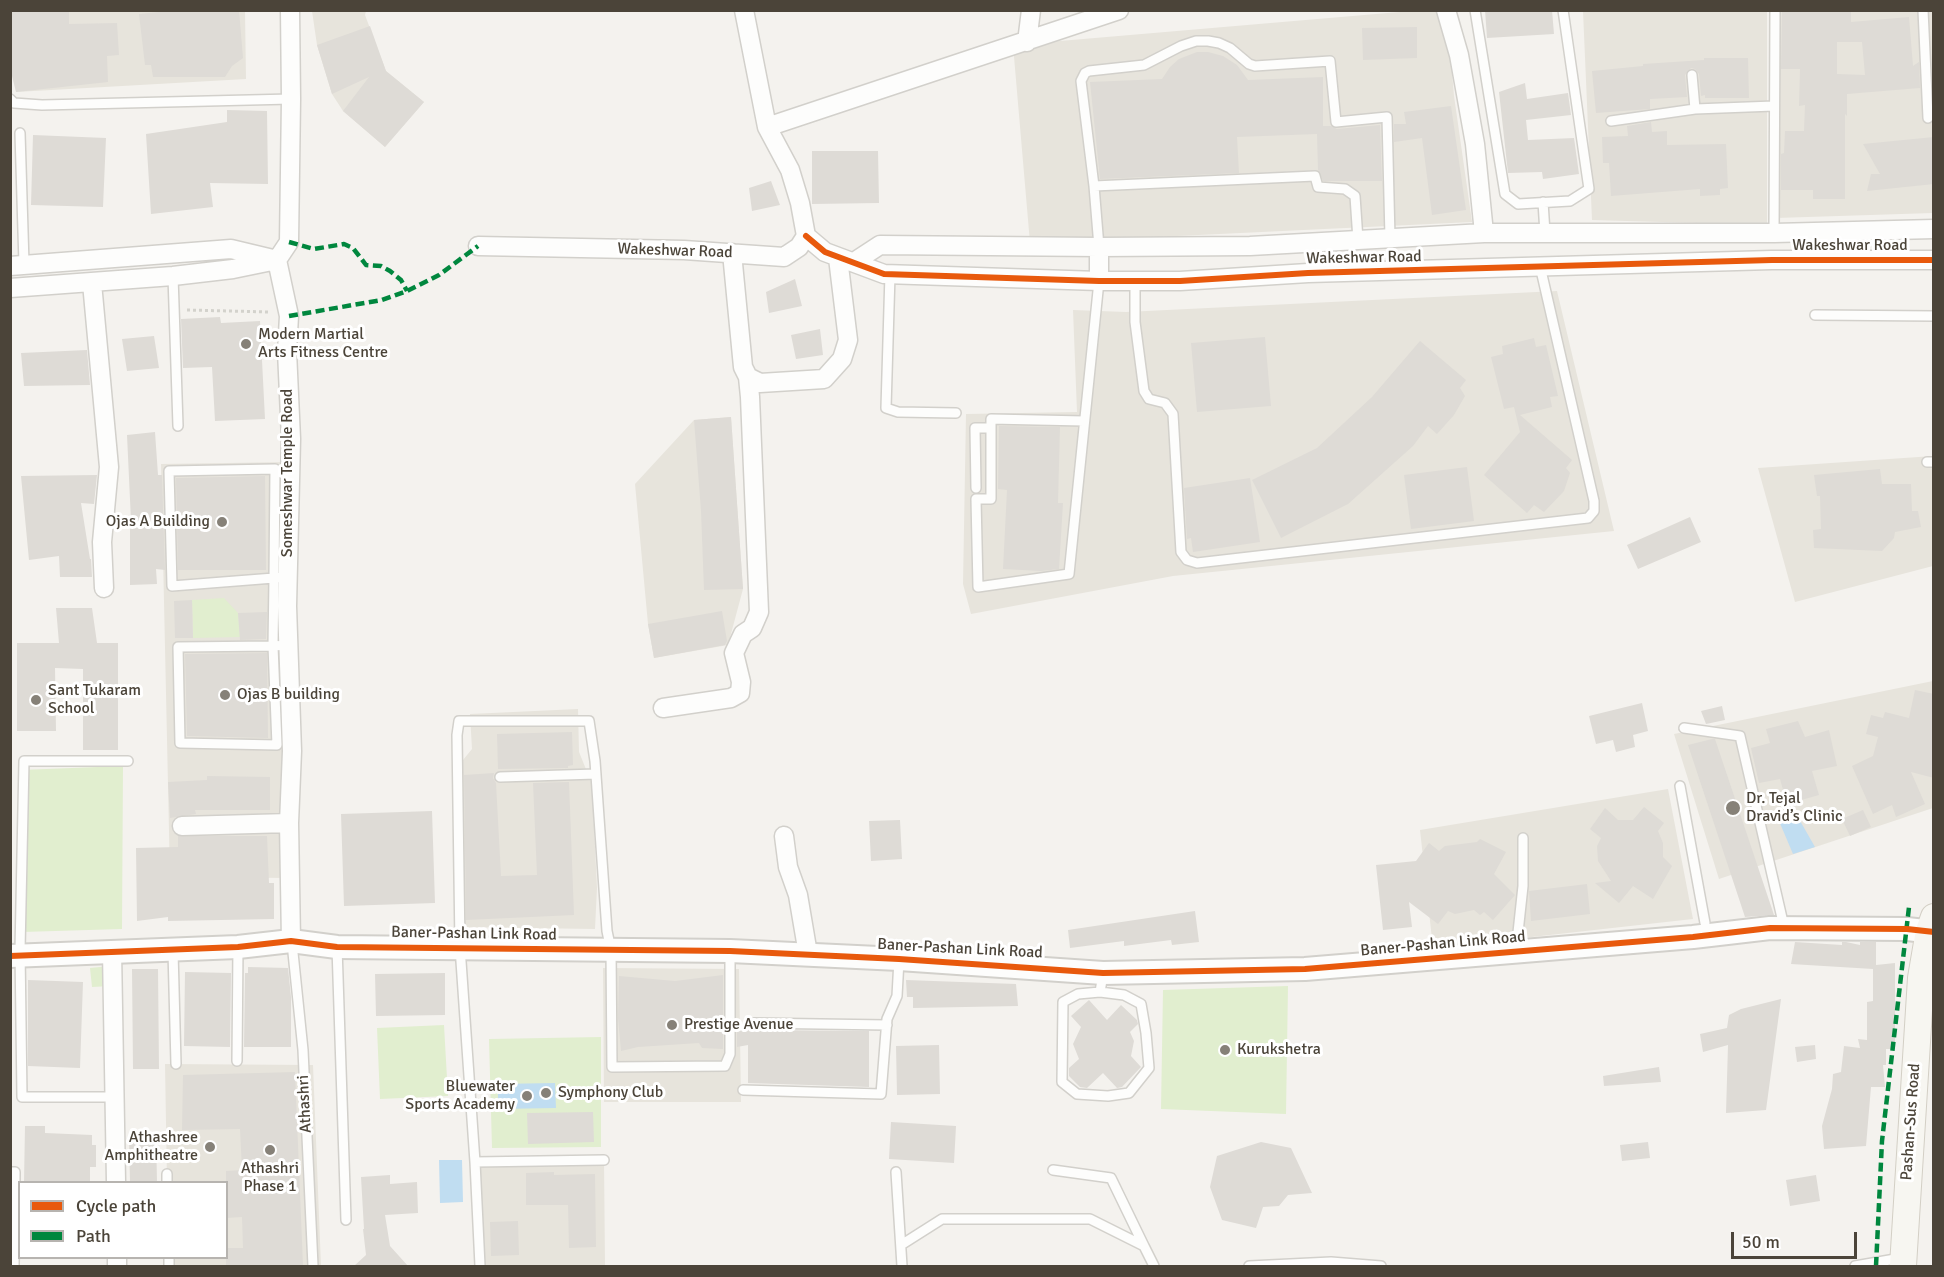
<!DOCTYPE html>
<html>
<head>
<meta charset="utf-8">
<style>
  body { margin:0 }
  #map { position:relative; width:1944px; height:1277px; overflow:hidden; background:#f4f2ee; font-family:Signika,sans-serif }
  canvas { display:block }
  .frame { position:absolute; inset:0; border:12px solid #4b4439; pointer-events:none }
  .legend { position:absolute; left:18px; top:1181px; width:210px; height:78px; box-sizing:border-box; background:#fff; border:2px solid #b7b4b0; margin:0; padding:8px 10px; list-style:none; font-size:18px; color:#4b4439 }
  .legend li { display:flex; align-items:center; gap:12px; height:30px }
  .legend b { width:30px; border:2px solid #b7b4b0 }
  .scale { position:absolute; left:1731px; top:1232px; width:126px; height:27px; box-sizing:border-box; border:3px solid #4b4439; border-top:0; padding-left:8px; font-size:18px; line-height:21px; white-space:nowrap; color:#4b4439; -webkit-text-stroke:4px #fff; paint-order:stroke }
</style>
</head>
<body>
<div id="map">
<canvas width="1944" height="1277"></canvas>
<div class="frame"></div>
<ul class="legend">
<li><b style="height:8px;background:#e8590c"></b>Cycle path</li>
<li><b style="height:8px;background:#00873e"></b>Path</li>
</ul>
<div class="scale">50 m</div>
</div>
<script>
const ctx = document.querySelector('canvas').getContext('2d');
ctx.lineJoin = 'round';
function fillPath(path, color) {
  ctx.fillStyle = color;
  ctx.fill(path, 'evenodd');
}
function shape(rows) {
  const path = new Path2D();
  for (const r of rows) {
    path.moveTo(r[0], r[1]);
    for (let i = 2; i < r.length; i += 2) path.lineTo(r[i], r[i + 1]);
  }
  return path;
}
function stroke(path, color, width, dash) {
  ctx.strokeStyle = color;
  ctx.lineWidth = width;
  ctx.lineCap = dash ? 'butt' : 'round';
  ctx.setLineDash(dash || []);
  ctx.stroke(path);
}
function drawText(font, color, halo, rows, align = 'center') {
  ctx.font = font + ' Signika,sans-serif';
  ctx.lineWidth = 6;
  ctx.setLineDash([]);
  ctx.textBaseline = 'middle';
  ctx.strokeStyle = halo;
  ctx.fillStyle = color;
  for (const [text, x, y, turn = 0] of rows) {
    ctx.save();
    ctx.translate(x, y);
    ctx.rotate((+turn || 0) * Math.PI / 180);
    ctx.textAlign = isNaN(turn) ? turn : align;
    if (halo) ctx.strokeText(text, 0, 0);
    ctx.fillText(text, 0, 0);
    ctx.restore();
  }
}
fillPath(shape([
  [11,11,245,11,246,79,16,92],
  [312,11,366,11,365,15,386,71,424,102,385,147,343,111,332,94,317,45],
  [1411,11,1447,11,1454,96,1472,222,1030,243,1013,45],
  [1583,11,1767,11,1767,225,1592,220],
  [1776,11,1933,11,1933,213,1776,218],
  [1557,291,1614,531,1173,576,971,614,963,584,966,414,1077,412,1073,310,1126,312],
  [731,417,743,589,728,645,654,658,648,624,635,484,694,420],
  [1933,456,1933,566,1795,602,1758,468],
  [291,462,290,878,170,877,161,464],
  [1933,681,1933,808,1719,879,1674,734],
  [578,709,579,752,592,784,597,888,595,929,460,927,454,771,472,749,470,714],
  [1668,789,1693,919,1433,948,1420,830],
  [603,968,739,969,741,1102,604,1102],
  [165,1064,313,1065,321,1266,169,1266,169,1258,226,1258,226,1182,167,1182],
  [604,1160,605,1266,480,1266,475,1162]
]), '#e7e4dc');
fillPath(shape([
  [224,598,238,613,240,637,193,638,192,600],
  [123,766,122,929,22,932,21,770],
  [110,966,111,986,92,987,90,968],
  [1288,986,1286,1114,1161,1109,1163,990],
  [444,1025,448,1096,380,1099,377,1028],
  [601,1037,601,1147,492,1148,489,1039]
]), '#e1eecf');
fillPath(shape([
  [1799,819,1815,847,1793,854,1779,821],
  [555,1083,556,1108,498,1109,498,1084],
  [439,1160,462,1160,463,1202,440,1203]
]), '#c0ddf1');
fillPath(shape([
  [10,10,69,10,69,24,117,23,119,55,107,56,108,82,16,92,10,68],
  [178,10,239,10,243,58,232,66,225,77,153,77,151,65,145,65,139,14],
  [1485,10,1552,10,1554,34,1487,38],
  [1782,10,1851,10,1851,22,1909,17,1913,66,1919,62,1920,88,1847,94,1847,116,1845,114,1845,199,1813,199,1813,190,1781,190,1781,154,1784,153,1785,131,1804,131,1805,105,1799,106,1800,69,1781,69],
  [1837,42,1862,42,1865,75,1837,74],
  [370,26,386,71,424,102,385,147,343,111,369,77,332,94,317,45],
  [1417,27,1417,58,1363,60,1362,28],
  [1197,52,1208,52,1223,56,1237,65,1248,80,1323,77,1323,126,1331,126,1337,129,1380,125,1382,181,1323,181,1318,170,1317,134,1237,137,1239,173,1100,179,1090,82,1162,79,1170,67,1179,59],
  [1704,58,1748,58,1749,98,1705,98,1705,95,1701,96,1699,74,1695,69,1691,68,1685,75,1687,97,1650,99,1650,109,1596,113,1592,71,1643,66,1643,64,1704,60],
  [1525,83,1527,99,1568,93,1571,115,1526,120,1528,140,1574,138,1579,174,1543,179,1542,172,1508,173,1499,92],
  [1451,106,1466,210,1432,215,1422,138,1394,142,1394,124,1406,124,1404,112],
  [227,110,267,111,268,184,210,183,213,207,151,214,146,134,227,122],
  [1651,122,1652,132,1667,131,1667,145,1726,144,1728,188,1720,189,1720,195,1700,196,1700,189,1611,196,1609,163,1603,163,1602,137,1628,136,1627,126],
  [33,135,106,138,103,207,31,205],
  [1934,137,1934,184,1867,191,1871,174,1880,174,1863,144],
  [812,151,878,151,879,203,812,204],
  [771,181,780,205,752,211,749,188],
  [795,279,802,306,769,313,766,292],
  [220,317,221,323,260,321,265,419,215,421,212,367,183,368,181,319],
  [820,329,823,355,796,359,791,335],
  [154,336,159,368,127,371,122,339],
  [1265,337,1271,406,1197,412,1191,343],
  [1534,338,1536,347,1546,345,1558,396,1550,397,1552,407,1520,415,1572,460,1566,468,1570,473,1564,491,1544,512,1534,505,1527,513,1484,475,1520,432,1514,407,1504,409,1491,357,1503,354,1502,346],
  [1420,341,1466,380,1460,388,1465,396,1454,415,1437,434,1428,426,1413,446,1348,504,1281,538,1252,480,1317,448,1372,397],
  [87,350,90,385,24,386,21,353],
  [731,417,743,589,704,590,701,511,694,420],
  [999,426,1060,427,1058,503,1063,503,1059,569,1041,571,1003,569,1007,490,998,489],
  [155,432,158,475,162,475,165,570,156,569,157,584,130,585,130,521,131,521,127,435],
  [1467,467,1474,521,1411,529,1404,475],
  [1880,469,1882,484,1911,484,1912,511,1918,511,1921,527,1895,532,1894,538,1882,551,1814,548,1813,530,1821,529,1820,496,1817,496,1814,475],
  [97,475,94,504,81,503,90,559,91,559,92,577,60,577,59,556,29,560,21,476],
  [265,476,266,570,178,570,176,478],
  [1250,478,1260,542,1193,552,1191,538,1187,539,1184,488],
  [1690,517,1701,542,1638,569,1627,545],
  [192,600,193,638,175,638,174,601],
  [56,608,92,608,97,643,118,643,118,750,83,750,83,669,55,668,56,731,17,731,17,643,59,643],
  [722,611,727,641,725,645,654,658,648,624],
  [267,612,266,639,240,640,238,613],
  [267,653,268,738,187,736,185,654],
  [1915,690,1934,694,1934,778,1911,772,1925,804,1896,817,1892,805,1873,814,1852,766,1873,756,1878,737,1866,734,1871,715,1883,718,1885,712,1909,718],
  [1642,703,1648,731,1633,735,1635,747,1616,752,1613,740,1596,744,1589,716],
  [1722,706,1725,720,1706,724,1701,711],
  [1798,721,1805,737,1829,730,1837,766,1812,771,1819,795,1787,804,1780,779,1759,783,1751,748,1770,743,1766,729],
  [572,732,573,765,568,766,568,768,498,769,497,734],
  [1712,739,1715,739,1774,915,1745,917,1688,745],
  [494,773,493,778,496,783,501,876,537,875,533,783,569,782,574,915,466,920,464,775],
  [207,776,270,777,270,810,195,810,196,814,170,818,168,782,207,780],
  [1644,807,1664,823,1658,831,1663,843,1663,857,1672,866,1653,899,1633,886,1619,903,1595,883,1611,881,1598,861,1597,846,1601,838,1590,829,1605,808,1618,820,1633,820],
  [1863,810,1871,827,1850,836,1842,819],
  [432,811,435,903,344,906,341,814],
  [900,820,902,859,871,861,869,821],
  [178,836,267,836,269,883,274,883,274,919,168,921,168,917,137,921,136,848,178,847],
  [1480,839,1506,852,1494,874,1515,895,1493,920,1484,912,1480,915,1474,910,1455,914,1448,911,1438,924,1409,902,1412,927,1383,930,1376,865,1416,861,1429,843,1439,851,1445,846,1477,842],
  [1587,884,1590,914,1531,921,1529,891],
  [1195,911,1199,942,1172,945,1171,940,1124,946,1124,941,1070,948,1068,930],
  [1795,942,1842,945,1842,942,1846,942,1860,945,1860,942,1876,942,1876,965,1895,963,1895,1049,1886,1049,1886,1065,1883,1065,1885,1087,1871,1087,1866,1146,1824,1149,1822,1126,1832,1089,1833,1074,1841,1072,1844,1046,1860,1048,1858,1039,1867,1040,1867,1002,1873,1001,1873,969,1791,964],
  [248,967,288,968,291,997,291,1047,244,1047,245,973,248,973],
  [132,969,158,969,159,1069,133,1069],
  [185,972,231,973,230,1047,184,1046],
  [445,973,445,1015,376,1016,375,974],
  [723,975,723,1049,702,1048,699,1043,638,1047,621,1051,618,1018,619,976,675,981],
  [28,980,83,982,80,1068,28,1066],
  [906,980,1016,984,1018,1006,913,1008,913,997,907,997],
  [1781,999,1766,1110,1726,1113,1728,1045,1703,1052,1700,1034,1727,1028,1729,1015,1741,1009],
  [1089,1000,1107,1020,1121,1005,1137,1020,1138,1024,1130,1032,1134,1041,1131,1056,1141,1067,1122,1087,1117,1088,1103,1073,1087,1088,1080,1087,1069,1076,1069,1068,1079,1059,1073,1044,1081,1027,1071,1016],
  [737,1028,754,1030,869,1031,869,1087,748,1083,748,1045,737,1047],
  [939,1045,940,1094,897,1095,896,1046],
  [1815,1045,1816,1059,1797,1062,1795,1047],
  [1659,1067,1661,1082,1604,1086,1603,1076],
  [295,1072,303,1266,226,1266,226,1248,243,1248,242,1217,226,1218,226,1171,242,1170,240,1129,182,1130,183,1075],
  [593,1112,594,1142,528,1144,527,1113],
  [891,1122,956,1126,954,1163,889,1159],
  [25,1126,45,1126,45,1133,92,1135,92,1145,96,1145,96,1167,90,1167,90,1182,24,1182],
  [156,1134,157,1182,130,1182,129,1135],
  [1261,1142,1291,1148,1312,1193,1288,1195,1279,1206,1263,1207,1256,1228,1222,1220,1210,1187,1217,1156],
  [1648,1142,1650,1158,1622,1161,1620,1145],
  [554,1172,554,1175,595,1174,596,1247,569,1248,568,1205,526,1205,526,1173],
  [390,1175,390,1184,417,1182,418,1213,385,1215,390,1246,408,1266,354,1266,366,1255,363,1229,364,1229,361,1177],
  [1816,1175,1820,1201,1790,1206,1786,1180],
  [518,1221,519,1255,491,1256,490,1222]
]), '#dedbd6');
const service = shape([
  [1475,10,1505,194,1518,204,1570,201,1589,189,1563,10],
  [1923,10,1928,118],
  [1692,75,1695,109],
  [10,99,14,103,42,105,291,99],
  [1611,121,1695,109,1774,106],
  [20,133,24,264],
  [1094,186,1315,176,1318,187,1345,189,1355,196,1358,240],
  [1543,202,1545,233],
  [1774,233,1775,10],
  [1099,247,1094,186,1081,81,1085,73,1089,71,1144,65,1181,46,1196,41,1208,41,1219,43,1230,48,1249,64,1255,66,1330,61,1336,122,1387,117,1390,238],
  [890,274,886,408,898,412,956,413],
  [173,276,178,426],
  [1135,282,1135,322,1144,391,1149,399,1165,403,1173,414,1181,552,1187,560,1197,563,1588,518,1594,511,1594,501,1540,266],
  [1815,315,1934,316],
  [1084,421,991,419,991,499,976,499,978,587,1069,574,1099,281],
  [1927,462,1934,462],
  [275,469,274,578,172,586,169,471,275,469],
  [976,488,975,428,991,428],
  [288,577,274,578,273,646,277,745,180,743,178,647,273,646,288,645],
  [1684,728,1740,736,1782,918],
  [500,777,596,774],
  [1680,786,1705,923],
  [292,943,303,1050,313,1266],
  [337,947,346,1220],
  [173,951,176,1064],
  [1516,951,1523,886,1523,838],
  [1100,992,1078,994,1063,1002,1062,1082,1077,1094,1108,1096,1129,1093,1149,1068,1146,1033,1141,1004,1124,995,1100,992,1103,974],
  [754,1023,887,1025],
  [237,1061,238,947],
  [743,1090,881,1094,887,1019,897,996,899,960],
  [114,1097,22,1097,20,950,24,761,128,761],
  [475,1162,604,1160],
  [1053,1170,1111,1178,1144,1246],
  [10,1172,15,1172,14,1266],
  [896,1172,902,1266],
  [167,1174,167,1182],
  [901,1245,942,1219,1090,1219,1144,1246,1154,1266],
  [169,1258,169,1266],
  [480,1266,475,1162,460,947,457,735,459,721,589,721,595,761,607,931,611,950,612,1067,725,1066,730,1054,730,952],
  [1249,1266,1331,1262,1381,1266],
  [1855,1266,1901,1258]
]);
const minor = shape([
  [290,10,291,99,289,242,277,260,289,316,287,351,291,439,287,606,292,751,289,823,291,941],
  [744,10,767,127,790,170,800,203,806,236],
  [1446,10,1459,55,1475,144,1484,233],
  [1027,42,1031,10],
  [767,127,1119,10],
  [806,236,825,252,884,274,1099,281,1180,281,1308,273,1772,260,1934,260],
  [478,246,684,250,784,257,799,247,806,236],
  [854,262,880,245,1099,247,1250,246,1484,233,1774,233,1934,229],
  [10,266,231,249,277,260],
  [1099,281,1099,247],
  [92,283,109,467,102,542,104,588],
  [10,288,173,276,233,269,272,261],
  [748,377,760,383,824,379,842,359,848,340,838,258],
  [663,708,731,698,740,693,741,682,734,653,743,634,752,628,759,612,750,397,748,377,743,367,732,253],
  [182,826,289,823],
  [784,836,788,867,798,895,808,954],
  [112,951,116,1182],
  [117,1258,117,1266]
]);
const tertiary = shape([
  [10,956,238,947,291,941,337,947,730,951,899,959,1103,973,1305,969,1693,937,1770,928,1907,929,1934,932]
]);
const secondary = shape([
  [1903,1266,1921,978,1929,931,1934,917]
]);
stroke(service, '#d2d0cb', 12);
stroke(minor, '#d2d0cb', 21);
stroke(tertiary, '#d2d0cb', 26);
stroke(secondary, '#d3cfc5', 28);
stroke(shape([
  [187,310,270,312]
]), '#d3d2cc', 3, [3, 3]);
stroke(service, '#fdfdfc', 9);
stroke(minor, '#fdfdfc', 18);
stroke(tertiary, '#fdfdfc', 22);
stroke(secondary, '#f7f6f1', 26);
stroke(shape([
  [289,242,314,249,344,244,353,248,366,265,381,266,390,271,401,280,407,291],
  [289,316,382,300,407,291,439,275,478,246],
  [1876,1266,1882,1141,1909,907]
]), '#00873e', 4.5, [9, 4.5]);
stroke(shape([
  [806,236,825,252,884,274,1099,281,1180,281,1308,273,1772,260,1934,260],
  [10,956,238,947,291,941,337,947,730,951,899,959,1103,973,1305,969,1693,937,1770,928,1907,929,1934,932]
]), '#e8590c', 6);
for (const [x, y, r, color] of [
  [246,344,6,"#868178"],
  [222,522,6,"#868178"],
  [225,695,6,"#868178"],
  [36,700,6,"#868178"],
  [1733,808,8,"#868178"],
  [672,1025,6,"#868178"],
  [1225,1050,6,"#868178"],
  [546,1093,6,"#868178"],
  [527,1096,6,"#868178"],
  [210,1147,6,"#868178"],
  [270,1150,6,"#868178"]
]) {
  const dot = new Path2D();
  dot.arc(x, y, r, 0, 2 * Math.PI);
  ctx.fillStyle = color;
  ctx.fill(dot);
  stroke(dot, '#fff', 2);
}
drawText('16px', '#4b4439', '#fff', [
  ["Wakeshwar Road",1850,246],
  ["Wakeshwar Road",675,251,2],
  ["Wakeshwar Road",1364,258,-1],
  ["Someshwar Temple Road",288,473,-90],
  ["Baner-Pashan Link Road",474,934,1],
  ["Baner-Pashan Link Road",1443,944,-5],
  ["Baner-Pashan Link Road",960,949,3],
  ["Athashri",305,1104,-93],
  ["Pashan-Sus Road",1911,1122,-86]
]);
drawText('16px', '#4b4439', '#fff', [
  ["Modern Martial",258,335],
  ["Arts Fitness Centre",258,353],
  ["Ojas A Building",210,522,"right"],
  ["Sant Tukaram",48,691],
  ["School",48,709],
  ["Ojas B building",237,695],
  ["Dr. Tejal",1746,799],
  ["Dravid’s Clinic",1746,817],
  ["Prestige Avenue",684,1025],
  ["Kurukshetra",1237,1050],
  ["Bluewater",515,1087,"right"],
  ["Sports Academy",515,1105,"right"],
  ["Symphony Club",558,1093],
  ["Athashree",198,1138,"right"],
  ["Amphitheatre",198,1156,"right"],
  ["Athashri",270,1169,"center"],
  ["Phase 1",270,1187,"center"]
], 'left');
</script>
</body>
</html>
